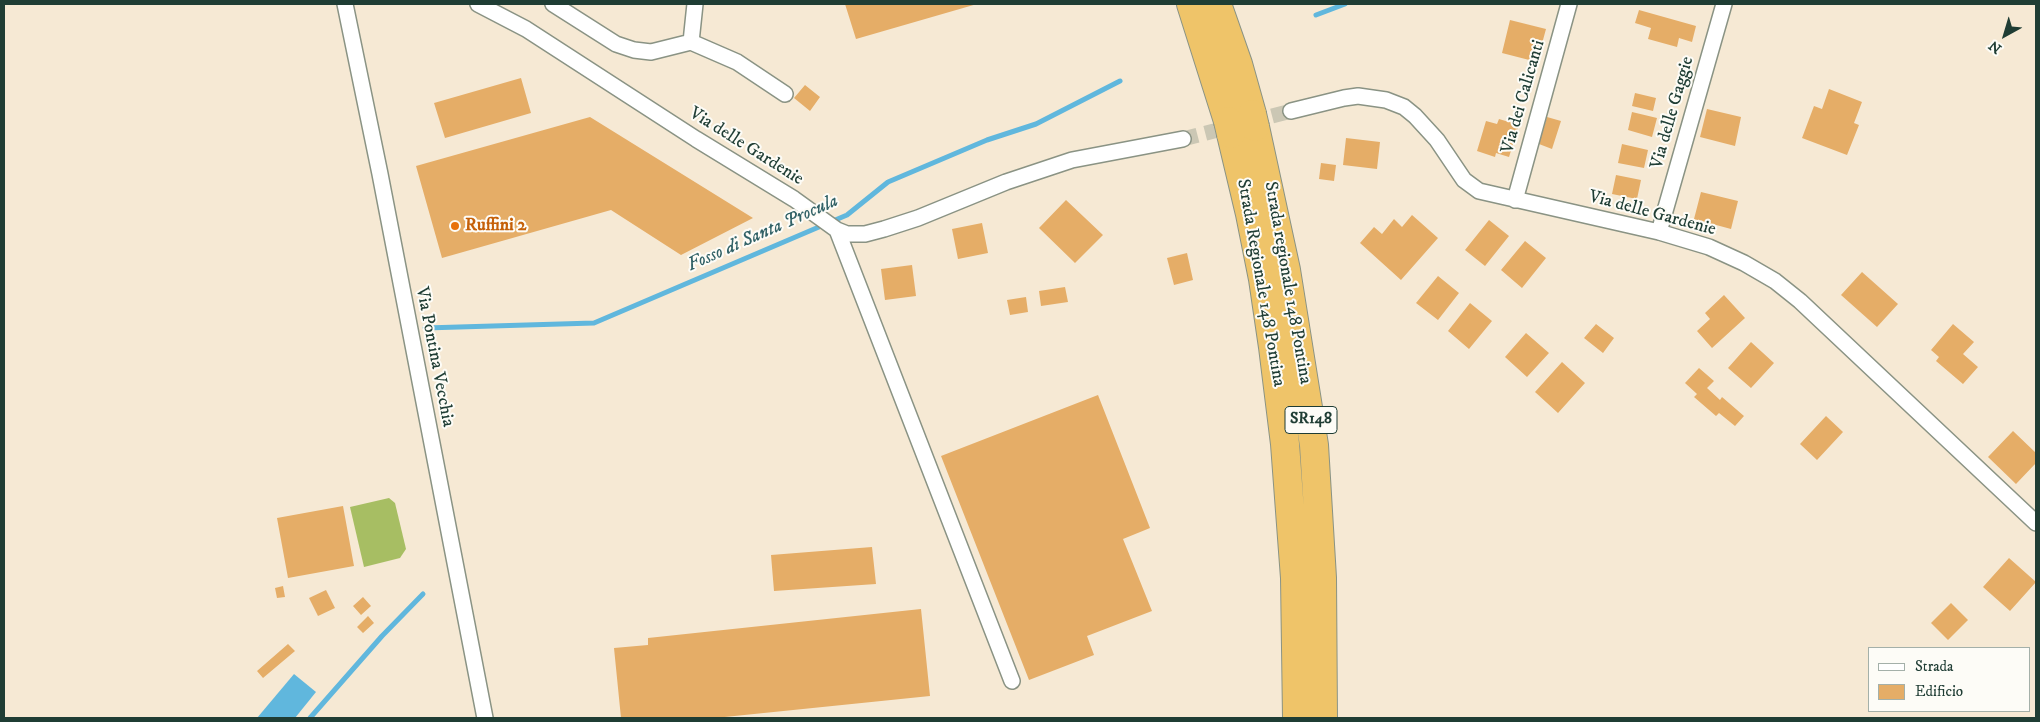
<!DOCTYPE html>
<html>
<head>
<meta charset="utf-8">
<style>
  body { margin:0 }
  #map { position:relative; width:2040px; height:722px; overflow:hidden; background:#f6e9d4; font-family:"IM FELL DW Pica",serif }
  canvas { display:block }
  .frame { position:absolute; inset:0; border:5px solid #1f3d34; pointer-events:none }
  .legend { position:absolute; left:1868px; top:647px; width:162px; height:65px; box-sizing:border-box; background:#fdfcf7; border:1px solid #a4b0a9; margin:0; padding:6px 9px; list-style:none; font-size:15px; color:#1f3d34 }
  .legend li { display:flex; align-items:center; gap:10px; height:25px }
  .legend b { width:25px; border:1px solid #a4b0a9 }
  .north { position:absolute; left:1980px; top:10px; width:50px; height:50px; -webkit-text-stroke:4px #fdfcf7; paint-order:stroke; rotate:219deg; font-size:14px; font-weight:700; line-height:20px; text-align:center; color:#1f3d34 }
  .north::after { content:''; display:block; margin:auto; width:18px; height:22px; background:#1f3d34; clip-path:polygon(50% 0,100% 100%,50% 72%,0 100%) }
</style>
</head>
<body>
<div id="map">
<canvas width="2040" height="722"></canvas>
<div class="frame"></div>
<ul class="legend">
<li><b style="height:6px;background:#fff"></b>Strada</li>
<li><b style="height:14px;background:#e5ad67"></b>Edificio</li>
</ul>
<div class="north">N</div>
</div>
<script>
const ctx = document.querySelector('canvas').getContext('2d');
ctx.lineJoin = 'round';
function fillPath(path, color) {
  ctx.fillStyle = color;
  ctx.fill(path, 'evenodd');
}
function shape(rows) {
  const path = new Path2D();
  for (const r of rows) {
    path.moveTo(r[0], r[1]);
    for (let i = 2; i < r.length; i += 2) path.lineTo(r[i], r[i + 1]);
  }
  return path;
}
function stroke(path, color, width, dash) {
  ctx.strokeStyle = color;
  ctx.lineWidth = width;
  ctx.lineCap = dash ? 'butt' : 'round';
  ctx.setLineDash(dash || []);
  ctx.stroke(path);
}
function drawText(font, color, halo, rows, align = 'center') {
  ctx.font = font + ' "IM FELL DW Pica",serif';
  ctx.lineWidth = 4;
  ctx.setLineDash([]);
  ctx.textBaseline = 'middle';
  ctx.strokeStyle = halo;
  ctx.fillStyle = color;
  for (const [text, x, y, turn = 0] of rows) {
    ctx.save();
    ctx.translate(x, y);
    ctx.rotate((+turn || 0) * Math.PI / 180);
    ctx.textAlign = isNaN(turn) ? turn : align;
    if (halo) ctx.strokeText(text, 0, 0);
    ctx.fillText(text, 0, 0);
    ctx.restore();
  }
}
fillPath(shape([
  [389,498,395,503,406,549,400,558,364,567,350,507]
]), '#a7be63');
fillPath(shape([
  [294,674,316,692,295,718,257,718]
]), '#60b7dd');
stroke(shape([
  [1316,15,1345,4],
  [425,328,594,323,847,215,888,182,987,140,1036,124,1120,81],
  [310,718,382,636,423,594]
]), '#60b7dd', 5);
fillPath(shape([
  [845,4,977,4,856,39],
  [1639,10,1696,26,1692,42,1679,38,1677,47,1648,39,1651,28,1635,23],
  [1510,20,1546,29,1537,62,1502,53],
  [521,78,531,113,445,138,434,103],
  [805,85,820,97,810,111,794,98],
  [1829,89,1862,102,1854,123,1859,125,1847,155,1802,138,1814,106,1822,109],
  [1635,93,1656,98,1653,111,1632,106],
  [1707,109,1741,117,1735,146,1700,137],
  [1632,112,1657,118,1652,137,1628,130],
  [590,117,753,218,681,255,611,210,442,258,416,166],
  [1547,117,1561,121,1552,149,1539,144],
  [1499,119,1519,125,1509,157,1496,153,1495,157,1477,151,1486,121,1497,124],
  [1346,138,1380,142,1377,169,1343,165],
  [1622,144,1648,150,1644,168,1618,163],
  [1321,163,1336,165,1334,181,1319,179],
  [1616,175,1641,180,1637,199,1612,194],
  [1701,192,1738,201,1731,229,1694,219],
  [1066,200,1103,235,1075,263,1039,228],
  [1412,215,1438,238,1401,280,1360,243,1374,227,1382,234,1394,219,1402,227],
  [1489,220,1509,236,1485,266,1465,250],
  [982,223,988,253,958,259,952,229],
  [1525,241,1546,258,1522,288,1501,270],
  [1187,253,1193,280,1174,285,1167,258],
  [912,265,916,296,885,300,881,269],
  [1862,272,1898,304,1877,327,1841,295],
  [1438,276,1459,293,1438,320,1416,303],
  [1065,287,1068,302,1041,306,1039,291],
  [1724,295,1745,318,1712,348,1697,331,1710,319,1705,313],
  [1026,297,1028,312,1010,315,1007,300],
  [1470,303,1492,321,1469,349,1448,331],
  [1596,324,1614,338,1603,353,1584,338],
  [1953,324,1974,342,1963,354,1978,367,1963,384,1936,361,1939,357,1931,350],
  [1526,333,1549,353,1527,377,1505,357],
  [1751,342,1774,363,1751,388,1728,368],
  [1562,362,1585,383,1558,413,1535,392],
  [1699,368,1714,381,1707,388,1720,400,1722,397,1744,416,1735,426,1719,413,1716,416,1694,397,1697,394,1685,383],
  [1098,395,1150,528,1123,539,1152,611,1087,636,1094,655,1029,680,941,456],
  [1826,416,1843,432,1817,460,1800,444],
  [2013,431,2036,453,2036,463,2016,484,1988,457],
  [343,506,354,566,288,578,277,518],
  [872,547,876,584,774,591,771,555],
  [2009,558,2036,582,2010,611,1983,587],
  [283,586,285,597,277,598,275,588],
  [326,590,335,608,318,616,309,598],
  [363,597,371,606,361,615,353,606],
  [1951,603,1968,620,1948,640,1931,623],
  [921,609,930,696,715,718,621,718,614,648,648,645,648,638],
  [368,616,374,623,363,633,357,627],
  [288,644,295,651,263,678,257,671]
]), '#e5ad67');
stroke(shape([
  [1183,139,1291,111]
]), '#cbc7b4', 15, [15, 8]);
const street = shape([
  [345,4,380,174,485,718],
  [478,4,526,29,696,139,794,199,837,230,847,234,865,234,884,229,918,218,1006,182,1072,160,1183,139],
  [553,4,616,44,634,50,651,52,691,42,695,4],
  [691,42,737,62,785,94],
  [1291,111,1344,98,1358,96,1386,100,1404,107,1415,116,1437,140,1464,180,1479,191,1659,232,1709,247,1744,263,1775,281,1800,301,2036,523],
  [1515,200,1569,4],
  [837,230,1012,681],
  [1659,232,1724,4]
]);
const highway = shape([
  [1191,4,1228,121],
  [1217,4,1238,64,1252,114],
  [1255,127,1286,270,1314,445,1322,578,1323,718],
  [1231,134,1250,214,1263,279,1273,347,1285,444,1295,578,1297,718]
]);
stroke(street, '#8a9384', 18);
stroke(highway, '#8a9384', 30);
stroke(street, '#fff', 15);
stroke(highway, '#efc469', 28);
const highwayBridge = shape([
  [1252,114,1255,127],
  [1228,121,1231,134]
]);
stroke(highwayBridge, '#8a9384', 30, []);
stroke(highwayBridge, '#efc469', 28);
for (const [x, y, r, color] of [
  [455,226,5,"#e8710a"]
]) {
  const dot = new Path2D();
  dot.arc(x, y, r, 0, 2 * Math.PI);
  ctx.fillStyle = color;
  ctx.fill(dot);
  stroke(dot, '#fdfcf7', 2);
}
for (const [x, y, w] of [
  [1311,420,52]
]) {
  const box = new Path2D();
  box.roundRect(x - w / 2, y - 13.5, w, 27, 4);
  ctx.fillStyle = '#fdfcf7';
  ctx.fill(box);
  stroke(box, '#1f3d34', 1);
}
drawText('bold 16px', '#1f3d34', null, [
  ["SR148",1311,420]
]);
drawText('18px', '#1f3d34', '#fdfcf7', [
  ["Via dei Calicanti",1524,97,-74],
  ["Via delle Gaggie",1673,113,-74],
  ["Via delle Gardenie",746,147,32],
  ["Via delle Gardenie",1652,214,15],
  ["Strada Regionale 148 Pontina",1260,283,80],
  ["Strada regionale 148 Pontina",1287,283,80],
  ["Via Pontina Vecchia",434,357,79]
]);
drawText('bold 18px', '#c56008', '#fdfcf7', [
  ["Ruffini 2",465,226]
], 'left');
drawText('italic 19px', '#326267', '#fdfcf7', [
  ["Fosso di Santa Procula",763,234,-24]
]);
</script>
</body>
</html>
